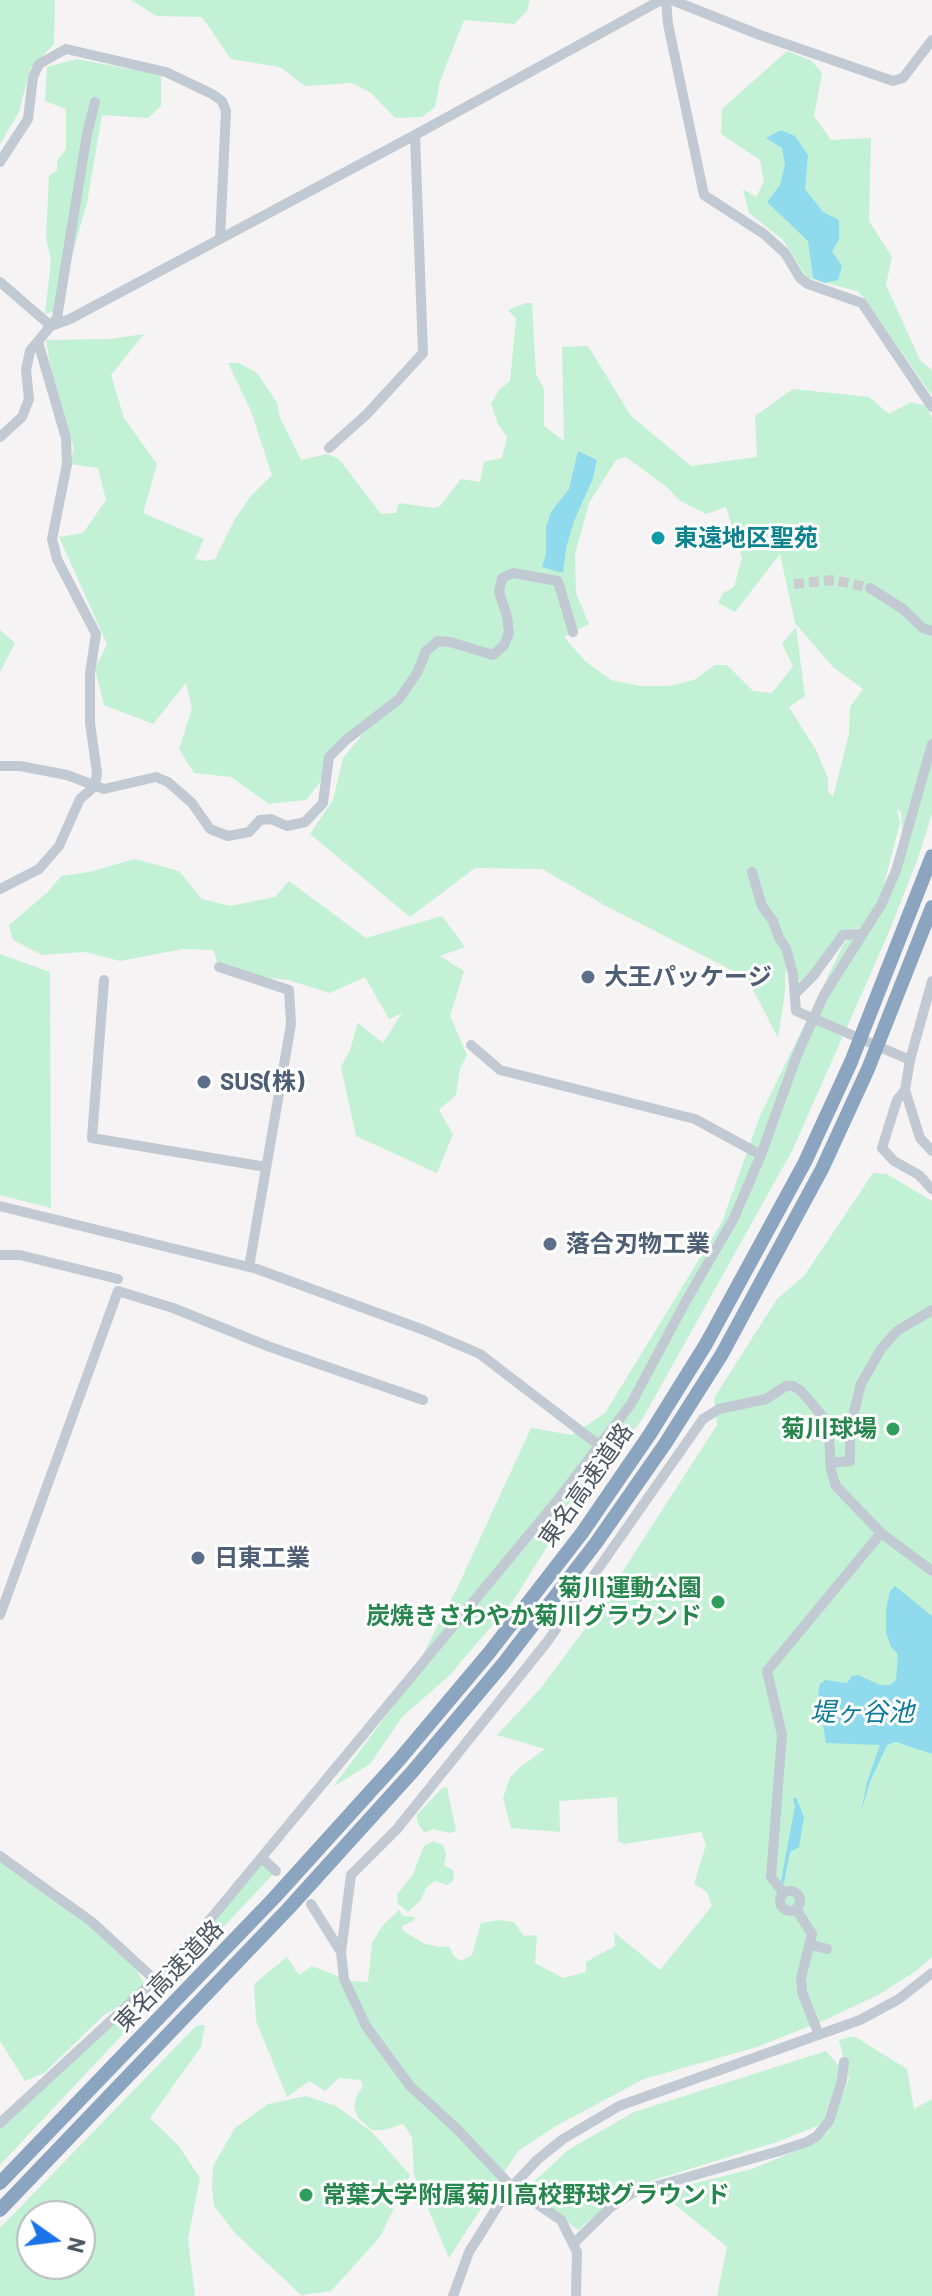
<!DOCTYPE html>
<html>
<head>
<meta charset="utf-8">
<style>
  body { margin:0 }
  #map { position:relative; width:932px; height:2296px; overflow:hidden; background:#f5f3f3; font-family:Barlow,sans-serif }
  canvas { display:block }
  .north { position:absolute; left:16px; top:2200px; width:80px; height:80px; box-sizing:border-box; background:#fff; border:2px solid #b7bbc0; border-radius:50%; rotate:104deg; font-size:22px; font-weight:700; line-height:32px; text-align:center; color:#4a5661 }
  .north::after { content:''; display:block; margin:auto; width:28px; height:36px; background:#1a73e8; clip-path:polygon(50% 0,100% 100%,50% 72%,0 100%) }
</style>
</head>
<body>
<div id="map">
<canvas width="932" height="2296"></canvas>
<div class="north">N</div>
</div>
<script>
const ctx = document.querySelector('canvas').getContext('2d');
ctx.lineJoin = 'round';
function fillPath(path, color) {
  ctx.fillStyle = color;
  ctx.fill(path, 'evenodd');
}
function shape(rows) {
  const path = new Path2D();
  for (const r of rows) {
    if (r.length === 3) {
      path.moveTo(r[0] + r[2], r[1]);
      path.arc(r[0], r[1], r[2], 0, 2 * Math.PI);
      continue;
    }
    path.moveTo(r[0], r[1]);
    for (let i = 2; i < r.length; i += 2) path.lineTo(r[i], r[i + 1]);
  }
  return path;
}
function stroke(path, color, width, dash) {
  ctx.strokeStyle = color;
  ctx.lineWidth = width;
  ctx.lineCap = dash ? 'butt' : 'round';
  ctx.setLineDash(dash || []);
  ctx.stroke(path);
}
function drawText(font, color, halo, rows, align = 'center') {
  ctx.font = font + ' Barlow,"Noto Sans JP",sans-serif';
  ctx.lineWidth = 6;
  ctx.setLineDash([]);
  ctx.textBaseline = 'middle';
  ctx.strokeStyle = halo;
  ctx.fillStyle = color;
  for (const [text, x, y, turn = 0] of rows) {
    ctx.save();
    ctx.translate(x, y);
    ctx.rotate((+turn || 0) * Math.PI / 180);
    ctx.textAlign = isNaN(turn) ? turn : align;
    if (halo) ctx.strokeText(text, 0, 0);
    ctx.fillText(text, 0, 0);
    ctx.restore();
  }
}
fillPath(shape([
  [0,0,55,0,54,44,30,69,19,112,0,144],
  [131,0,530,0,527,11,514,24,464,20,440,81,435,107,422,117,395,118,371,93,352,83,305,86,280,67,231,59,202,17,157,16],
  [787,51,812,61,822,73,814,116,831,140,871,138,869,221,892,257,886,285,920,360,932,370,932,396,865,299,857,291,807,278,783,240,749,213,743,189,756,197,764,182,760,160,721,134,722,109],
  [77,59,161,75,161,106,148,118,102,115,87,203,56,311,45,314,51,261,46,238,49,176,57,170,57,161,66,149,66,109,45,101,47,67],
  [526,303,532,303,536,374,544,389,544,426,564,441,562,347,588,346,631,416,691,466,757,457,755,416,793,389,869,397,889,414,911,402,926,406,932,418,932,814,918,858,889,932,792,1151,643,1418,552,1539,513,1601,449,1676,402,1717,370,1764,333,1787,403,1693,460,1582,531,1428,572,1435,605,1413,722,1222,760,1116,843,945,858,927,842,935,802,987,786,951,785,992,778,1038,747,978,606,906,542,869,475,868,410,917,310,834,333,800,343,758,377,717,338,748,328,772,306,800,269,804,231,777,194,773,179,749,192,709,186,683,153,724,104,705,95,669,107,644,59,537,83,533,106,500,98,468,70,464,74,448,53,383,46,340,110,339,144,334,111,375,124,418,157,464,143,513,204,539,195,559,206,561,215,559,235,519,251,496,272,475,251,411,228,363,239,363,257,373,277,403,280,418,301,460,327,454,339,459,381,514,396,513,399,503,434,508,440,506,461,479,480,482,484,462,502,458,507,437,498,424,491,404,499,390,510,381,516,319,508,310],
  [626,457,668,488,679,500,706,514,726,507,742,558,734,587,723,593,718,603,735,612,780,554,795,623,833,667,863,689,850,707,849,734,833,797,828,792,828,778,816,750,789,707,805,696,796,627,782,644,793,666,772,693,753,691,727,665,715,665,694,680,669,686,640,686,611,680,585,661,564,637,589,624,576,593,575,554,589,503,616,460],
  [897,809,901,812,903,848,884,884,900,823],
  [0,630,15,643,0,672],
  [135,859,179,871,202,899,230,906,275,897,289,881,366,938,442,916,465,947,440,956,464,971,450,1016,467,1055,460,1069,456,1095,439,1110,453,1134,437,1173,356,1136,341,1067,350,1050,358,1023,383,1043,402,1013,389,1019,365,977,330,993,288,980,221,973,213,950,183,949,120,961,85,952,42,955,13,940,9,925,48,892,61,876,89,872],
  [0,954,50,972,51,1208,0,1195],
  [873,1173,887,1174,932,1201,932,1957,916,1971,880,1994,825,2020,757,2047,644,2079,556,2126,518,2151,449,2258,414,2175,412,2137,403,2124,384,2130,372,2130,359,2119,354,2108,356,2097,363,2086,360,2080,339,2078,325,2091,309,2081,287,2097,256,2021,254,1984,287,1957,299,1975,312,1966,350,1981,368,1982,372,1943,383,1925,399,1910,403,1916,415,1917,413,1921,402,1926,402,1930,425,1944,440,1947,449,1946,454,1956,461,1961,472,1955,481,1923,498,1920,514,1922,524,1936,537,1935,535,1963,563,1978,586,1972,586,1962,615,1946,614,1932,660,1970,712,1906,707,1892,694,1884,706,1845,701,1832,624,1844,618,1841,617,1797,559,1801,560,1832,511,1828,503,1798,510,1778,519,1768,545,1749,497,1735,540,1689,590,1622,717,1425,714,1398,777,1299,804,1276],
  [447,1787,456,1831,449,1833,433,1829,424,1833,417,1821,417,1815,442,1788],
  [433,1841,443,1845,446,1854,444,1865,454,1871,453,1881,447,1885,436,1881,432,1883,426,1888,421,1900,408,1912,398,1904,397,1894,412,1876,424,1846],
  [0,1854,131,1958,145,1986,262,1858,276,1871,0,2165,0,2125,133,1997,103,2016,44,2073,25,2081,0,2041],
  [205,2025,201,2047,150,2118,178,2145,200,2178,188,2239,195,2296,0,2296,0,2228,196,2026],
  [32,2216,80,2216,80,2264,32,2264],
  [854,2036,907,2069,914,2109,932,2099,932,2296,717,2296,727,2247,660,2192,752,2169,798,2150,827,2133,849,2079,839,2040],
  [826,2051,841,2068,822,2124,777,2142,628,2188,578,2230,526,2189,568,2150,634,2112],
  [306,2096,336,2106,372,2132,410,2175,380,2237,331,2291,301,2295,235,2233,214,2206,212,2188,213,2166,235,2128,268,2104]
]), '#c3f1d5');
fillPath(shape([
  [781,130,795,136,808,155,805,189,823,212,839,220,839,240,832,251,842,266,838,280,824,283,813,278,808,241,767,202,780,185,785,165,782,148,766,138],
  [578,451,597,460,593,478,574,521,566,548,563,573,542,567,546,554,546,527,551,512,569,489],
  [895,1586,932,1616,932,1754,896,1742,887,1745,870,1782,861,1812,867,1782,880,1745,826,1743,818,1693,820,1684,825,1680,847,1683,852,1676,858,1675,880,1685,890,1685,896,1680,898,1654,891,1647,886,1633,886,1609,890,1591],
  [796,1797,804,1817,799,1847,790,1852,784,1883,781,1881,795,1806,793,1799]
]), '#90daee');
stroke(shape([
  [794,584,834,580,870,588]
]), '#caccce', 10, [10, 5]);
stroke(shape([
  [666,0,668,24,704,195,764,234,785,253,800,278,808,284,862,303,932,407],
  [672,0,760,35,893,81,903,78,932,40],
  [0,162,28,119,33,77,39,64,66,49,166,72,212,94,222,101,226,111,220,239],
  [0,282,51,326],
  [51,326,70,319,415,135,661,0],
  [0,437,22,417,29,399,26,370,30,351,57,318,87,134,95,102],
  [329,448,367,414,423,353,415,135],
  [870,588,903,609,923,628,932,631],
  [0,766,20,766,67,775,104,789,156,777,168,782,192,803,210,829,228,836,249,832,260,820,271,819,287,826,305,822,323,803,329,757,346,740,399,699,417,673,426,651,438,641,450,642,493,655,504,645,509,633,507,616,499,592,502,578,513,573,558,581,573,632],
  [752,872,762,906,773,921,779,938,786,948,793,974,796,1011,910,1060],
  [0,889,39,869,59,846,80,799,95,786,97,773,90,723,90,673,96,634,57,559,52,539,67,464,66,438,38,342],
  [219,967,289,990,291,1024,249,1267],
  [104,980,92,1138,266,1167],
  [932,981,910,1060,905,1090,920,1138,932,1151],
  [796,993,813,976,843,935,862,934],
  [471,1045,500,1070,695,1119,761,1155],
  [905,1090,897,1100,882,1148,894,1161,919,1175,932,1189],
  [0,1206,257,1269,424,1330,480,1354,600,1446],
  [0,1255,20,1255,118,1279],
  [830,1463,850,1461,850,1428,861,1384,881,1349,897,1331,932,1310],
  [0,1615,118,1291,173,1308,270,1347,423,1400],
  [0,1856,92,1922,155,1980],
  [262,1858,276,1871],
  [790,1901,10],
  [784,1893,771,1877,782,1735,767,1671,881,1533],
  [311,1904,341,1952],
  [796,1909,812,1934,801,1978,802,1992,819,2035],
  [809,1944,827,1949],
  [0,2123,155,1980,213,1916,556,1502,631,1404,686,1301,734,1218,761,1155,797,1055,824,995,881,905,896,871,932,744],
  [574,2243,611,2207,632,2193,779,2151,807,2142,817,2136,829,2121,842,2080,844,2062],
  [453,2296,469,2252,506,2193,537,2160,563,2139,619,2106,860,2020,899,1999,932,1973],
  [576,2296,577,2252,561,2220,511,2186,456,2128,410,2086,366,2026,344,1979,341,1952,351,1875,397,1829,547,1642,703,1419,719,1409,766,1399,786,1386,793,1386,801,1391,825,1419,829,1436,831,1470,836,1486,881,1533,932,1571]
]), '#c1cad2', 10);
stroke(shape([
  [0,2183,275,1897,399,1760,489,1653,582,1533,650,1434,706,1344,805,1162,851,1062,932,856],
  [0,2210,288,1909,413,1771,503,1664,596,1543,665,1444,722,1354,822,1169,868,1069,932,907]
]), '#8ba5c1', 14);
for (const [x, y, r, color] of [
  [658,538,8,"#0f9aa8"],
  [588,977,8,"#5c6f8a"],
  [204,1082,8,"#5c6f8a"],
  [550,1244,8,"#5c6f8a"],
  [893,1429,8,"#2e9e5b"],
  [198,1558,8,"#5c6f8a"],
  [718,1602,8,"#2e9e5b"],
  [306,2195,8,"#2e9e5b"]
]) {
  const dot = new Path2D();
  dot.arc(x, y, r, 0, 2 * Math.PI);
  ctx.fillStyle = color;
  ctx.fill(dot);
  stroke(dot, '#fff', 3);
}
drawText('bold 24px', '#0d838f', '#fff', [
  ["東遠地区聖苑",674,538]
], 'left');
drawText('bold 24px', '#4e5e75', '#fff', [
  ["大王パッケージ",604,977],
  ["SUS(株)",220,1082],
  ["落合刃物工業",566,1244],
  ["日東工業",214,1558]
], 'left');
drawText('bold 24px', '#27864d', '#fff', [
  ["菊川球場",877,1429],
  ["菊川運動公園",702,1588],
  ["炭焼きさわやか菊川グラウンド",702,1616],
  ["常葉大学附属菊川高校野球グラウンド",322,2195,"left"]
], 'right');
drawText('24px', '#4a5661', '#fff', [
  ["東名高速道路",586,1485,-55],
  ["東名高速道路",169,1976,-46]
]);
drawText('italic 26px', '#0c7c9b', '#fff', [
  ["堤ヶ谷池",862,1712]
]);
</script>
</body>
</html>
